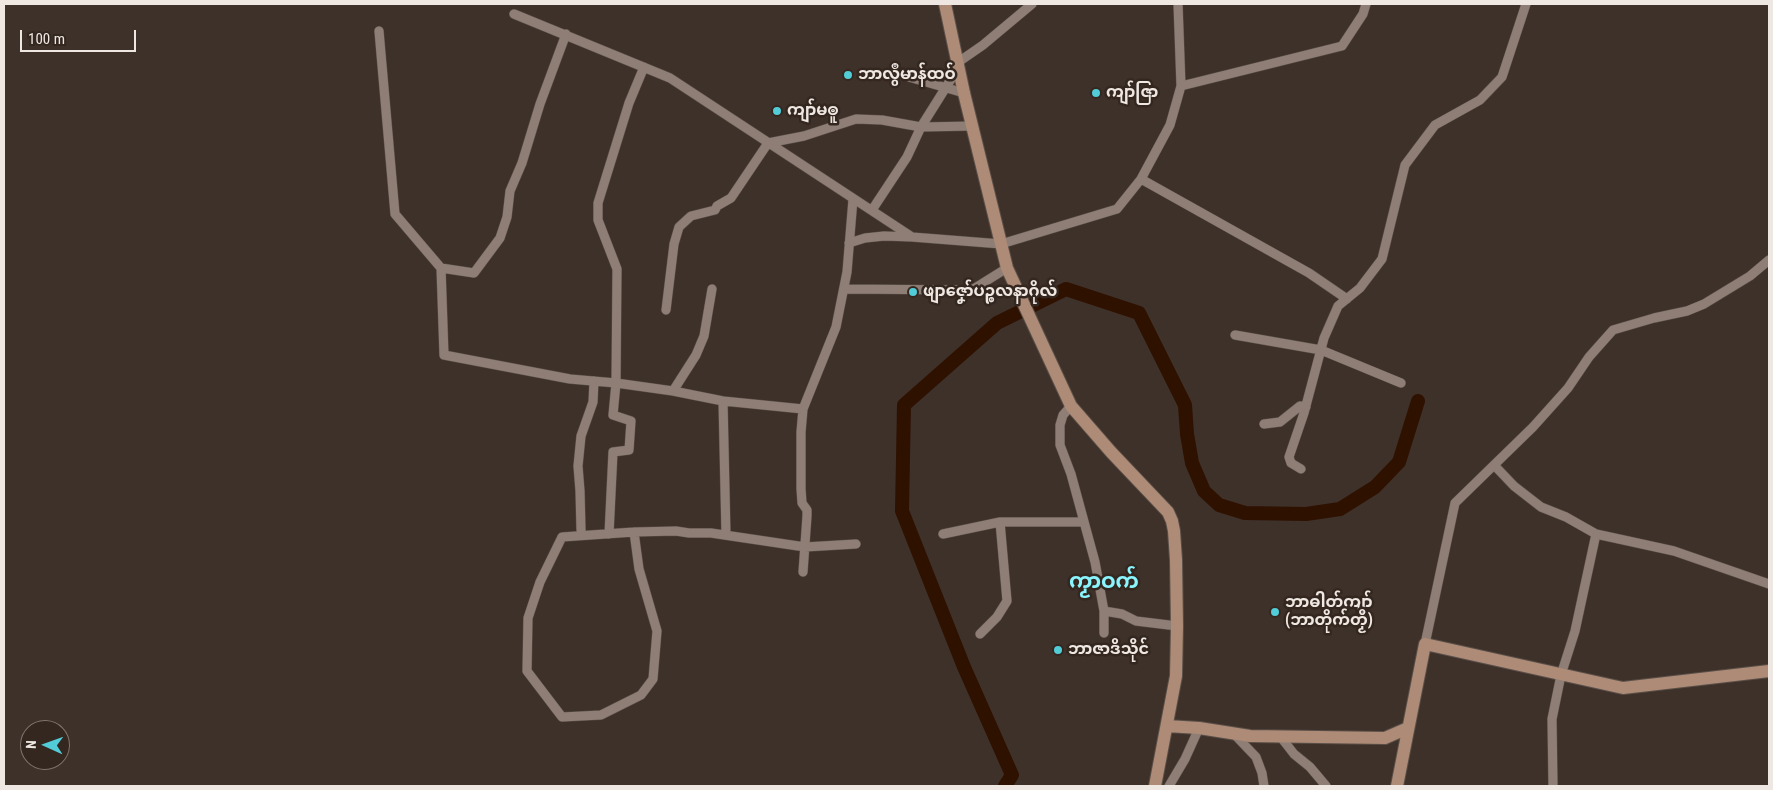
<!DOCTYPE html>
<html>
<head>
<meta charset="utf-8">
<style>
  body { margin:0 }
  #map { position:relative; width:1773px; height:790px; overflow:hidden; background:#3e312a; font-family:"Roboto Condensed",sans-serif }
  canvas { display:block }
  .frame { position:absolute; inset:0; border:5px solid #efe7e2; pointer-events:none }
  .north { position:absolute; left:20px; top:720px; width:50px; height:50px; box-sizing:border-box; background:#342720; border:1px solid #7f746e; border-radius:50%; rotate:272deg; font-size:14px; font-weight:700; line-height:20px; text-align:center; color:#efe7e2 }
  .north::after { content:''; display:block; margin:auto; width:18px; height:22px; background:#52ccd6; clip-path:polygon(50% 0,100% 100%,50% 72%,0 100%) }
  .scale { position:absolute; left:20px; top:30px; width:116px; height:22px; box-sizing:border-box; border:2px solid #efe7e2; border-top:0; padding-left:6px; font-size:15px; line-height:18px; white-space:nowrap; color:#efe7e2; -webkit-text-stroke:4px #342720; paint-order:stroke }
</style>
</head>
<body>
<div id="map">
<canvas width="1773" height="790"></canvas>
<div class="frame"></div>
<div class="north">N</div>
<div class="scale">100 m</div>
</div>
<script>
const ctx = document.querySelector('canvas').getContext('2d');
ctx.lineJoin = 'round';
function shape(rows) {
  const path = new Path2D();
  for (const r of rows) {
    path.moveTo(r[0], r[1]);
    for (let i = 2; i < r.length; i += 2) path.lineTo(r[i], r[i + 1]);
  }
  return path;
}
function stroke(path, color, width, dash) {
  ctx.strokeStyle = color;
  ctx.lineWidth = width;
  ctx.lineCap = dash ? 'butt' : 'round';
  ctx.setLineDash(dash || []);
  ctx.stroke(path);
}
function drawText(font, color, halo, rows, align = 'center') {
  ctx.font = font + ' "Roboto Condensed","Noto Sans Myanmar",sans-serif';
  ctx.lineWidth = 5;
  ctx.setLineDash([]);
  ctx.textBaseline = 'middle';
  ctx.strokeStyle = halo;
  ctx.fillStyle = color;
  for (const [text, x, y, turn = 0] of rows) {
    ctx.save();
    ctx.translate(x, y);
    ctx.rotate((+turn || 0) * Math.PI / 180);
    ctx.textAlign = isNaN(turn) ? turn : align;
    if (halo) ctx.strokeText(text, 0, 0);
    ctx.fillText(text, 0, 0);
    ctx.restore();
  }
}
stroke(shape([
  [1005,786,1012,775,964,667,902,511,904,405,997,323,1066,289,1139,313,1185,405,1187,434,1192,463,1204,491,1219,505,1245,513,1306,514,1340,509,1375,487,1399,462,1418,401]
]), '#2f1100', 14);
const street = shape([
  [514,14,670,78,912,237,1001,244,1117,209,1141,179,1170,125,1181,86,1178,4],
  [379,31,395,214,441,268],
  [566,34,540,104,522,163,510,191,507,217,500,238,474,273,441,268,444,355,570,379,616,383,673,391,723,401],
  [957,63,983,45,1032,4],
  [902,75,964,93],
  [1181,86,1342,46,1363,14,1366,4],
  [1141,179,1309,273,1347,299],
  [872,210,907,157,921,127,958,68],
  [849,243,865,238,884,236,912,237],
  [844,289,968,290,975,288,1007,268],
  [666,310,674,244,679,227,691,216,715,210,717,206,731,198,768,143,804,136,856,119,882,120,921,127,973,126],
  [1235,335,1321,350,1401,383],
  [673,391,696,355,704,336,712,289],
  [1071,406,1063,415,1060,425,1060,445,1071,474,1095,562,1104,611,1104,633],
  [1264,424,1280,422,1300,406,1306,407],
  [1494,465,1514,486,1541,507,1566,517,1596,534,1674,551,1769,584],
  [1301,469,1291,463,1289,457,1304,413,1324,338,1338,306,1360,288,1382,259,1405,165,1435,125,1480,100,1502,77,1526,4],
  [581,530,580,491,578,466,581,436,593,402,594,381],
  [634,532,639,569,657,631,653,679,641,695,601,715,562,717,527,671,528,618,540,582,562,537,634,532,676,531,689,533,711,533,805,547,856,544],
  [609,534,613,452,629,450,631,421,613,415,616,383,617,269,598,220,598,203,629,103,644,67],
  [943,534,1000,522,1084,522],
  [726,535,723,401,803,409,836,327,847,272,853,199],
  [803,572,807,516,807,510,802,503,801,489,801,432,803,409],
  [1104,611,1122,614,1136,621,1177,626],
  [980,634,997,617,1007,601,1000,522],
  [1425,644,1455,503,1533,427,1568,388,1589,357,1613,330,1654,318,1687,311,1704,304,1750,276,1769,260],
  [1234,734,1256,757,1262,773,1264,786],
  [1280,736,1294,754,1310,767,1326,786],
  [1169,786,1185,759,1199,728],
  [1553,786,1552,719,1561,675,1575,631,1596,534]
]);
const secondary = shape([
  [945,4,964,93,1007,268,1071,406,1111,452,1168,512,1172,521,1174,531,1176,560,1177,626,1176,676,1155,786],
  [1167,726,1199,728,1250,736,1385,738,1408,728],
  [1397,786,1425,644,1623,688,1769,671]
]);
stroke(street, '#5a4f48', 10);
stroke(secondary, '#5a4f48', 14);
stroke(street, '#8e7e75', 9);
stroke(secondary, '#ad8b76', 12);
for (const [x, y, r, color] of [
  [848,75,5,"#52ccd6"],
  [1096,93,5,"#52ccd6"],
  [777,111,5,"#52ccd6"],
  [913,292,5,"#52ccd6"],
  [1275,612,5,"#52ccd6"],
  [1058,650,5,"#52ccd6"]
]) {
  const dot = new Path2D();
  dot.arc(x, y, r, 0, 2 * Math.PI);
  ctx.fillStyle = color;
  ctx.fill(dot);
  stroke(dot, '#342720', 2);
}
drawText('bold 16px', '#efe7e2', '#342720', [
  ["ဘာလွဳမာန်ထဝ်",858,75],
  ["ကျာ်ဇြာ",1106,93],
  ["ကျာ်မၜူ",787,111],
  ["ဖျာဇၞော်ပဉ္စလနာဂိုလ်",923,292],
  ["ဘာဓါတ်ကျာ်",1285,603],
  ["(ဘာတိုက်တၟိ)",1285,621],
  ["ဘာဇာဒိသိုင်",1068,650]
], 'left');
drawText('bold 21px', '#8af5fe', '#342720', [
  ["ကၟာဝက်",1104,583]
]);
</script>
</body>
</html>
